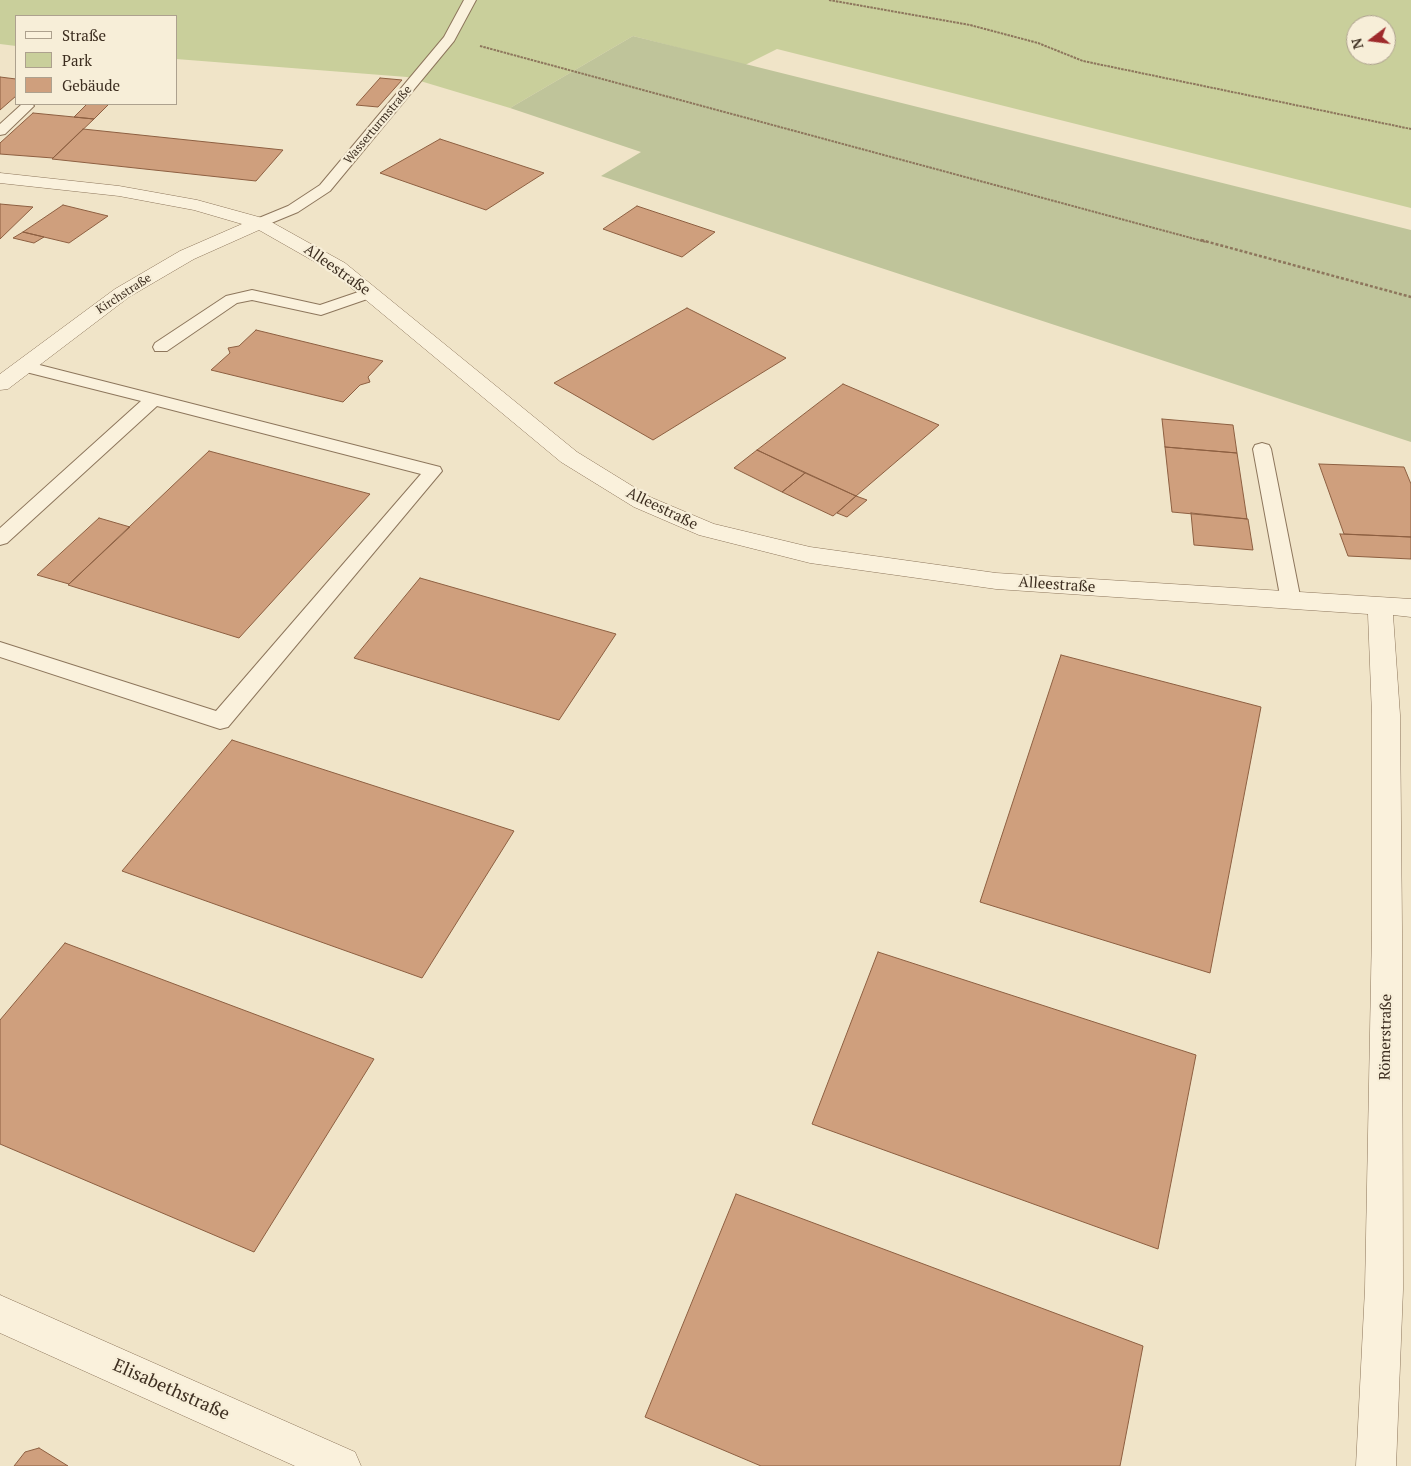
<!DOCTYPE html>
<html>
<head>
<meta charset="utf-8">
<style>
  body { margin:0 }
  #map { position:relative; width:1411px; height:1466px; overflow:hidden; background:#f0e4c8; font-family:"PT Serif",serif }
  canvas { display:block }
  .legend { position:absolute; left:15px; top:15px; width:162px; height:90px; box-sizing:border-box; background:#f7eed8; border:1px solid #ada18e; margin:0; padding:6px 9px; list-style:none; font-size:15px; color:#3d2e20 }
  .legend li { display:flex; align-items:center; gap:10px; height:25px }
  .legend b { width:25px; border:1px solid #ada18e }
  .north { position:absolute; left:1346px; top:15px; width:50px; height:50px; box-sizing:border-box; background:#f7eed8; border:1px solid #ada18e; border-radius:50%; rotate:255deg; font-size:14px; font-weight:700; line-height:20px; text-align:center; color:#3d2e20 }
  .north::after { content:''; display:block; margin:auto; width:18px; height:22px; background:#9e2a2b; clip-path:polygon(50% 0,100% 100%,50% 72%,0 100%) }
</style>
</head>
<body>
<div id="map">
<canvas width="1411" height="1466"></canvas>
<ul class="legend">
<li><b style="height:6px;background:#faf1dc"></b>Straße</li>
<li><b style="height:14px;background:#c9cf9b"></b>Park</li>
<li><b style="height:14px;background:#cf9f7d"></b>Gebäude</li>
</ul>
<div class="north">N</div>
</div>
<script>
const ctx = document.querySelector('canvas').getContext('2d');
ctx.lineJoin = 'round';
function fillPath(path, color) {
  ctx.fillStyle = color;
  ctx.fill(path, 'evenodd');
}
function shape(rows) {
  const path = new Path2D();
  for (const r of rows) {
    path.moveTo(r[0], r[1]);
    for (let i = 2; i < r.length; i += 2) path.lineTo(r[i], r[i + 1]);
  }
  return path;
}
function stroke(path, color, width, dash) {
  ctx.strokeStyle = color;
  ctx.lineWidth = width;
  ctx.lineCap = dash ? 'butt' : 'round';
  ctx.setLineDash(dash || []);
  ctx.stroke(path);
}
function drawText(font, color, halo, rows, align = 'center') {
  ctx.font = font + ' "PT Serif",serif';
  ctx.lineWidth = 4.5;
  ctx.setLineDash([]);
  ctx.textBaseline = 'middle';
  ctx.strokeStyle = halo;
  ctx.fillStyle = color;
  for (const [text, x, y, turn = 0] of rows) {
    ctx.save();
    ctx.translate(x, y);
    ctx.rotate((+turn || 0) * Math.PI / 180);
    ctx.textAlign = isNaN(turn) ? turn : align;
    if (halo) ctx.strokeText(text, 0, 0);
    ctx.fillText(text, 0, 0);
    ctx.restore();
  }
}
fillPath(shape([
  [0,0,1411,0,1411,208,777,49,745,65,633,36,510,108,407,77,176,59,176,16,16,16,16,46,0,44],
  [1356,25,1386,25,1386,55,1356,55]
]), '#c9cf9b');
fillPath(shape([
  [633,36,1411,230,1411,442,601,176,641,152,510,108]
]), '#bfc49a');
const building = shape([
  [0,77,16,79,16,96,0,110,0,77],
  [380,78,402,80,378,107,356,105,380,78],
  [87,104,109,104,94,119,74,117,87,104],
  [33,113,74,117,94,119,53,158,0,154,0,143,33,113],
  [83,129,283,150,256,181,52,159,83,129],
  [440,139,544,173,486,210,380,173,440,139],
  [0,204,33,207,0,239,0,204],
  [63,205,108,216,69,243,23,232,63,205],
  [637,206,715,232,682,257,603,229,637,206],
  [23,232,44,237,34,243,13,238,23,232],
  [687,308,786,358,653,440,554,383,687,308],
  [256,330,383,361,368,377,370,382,360,385,343,402,211,370,230,353,228,348,239,346,256,330],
  [843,384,939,425,856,496,757,450,843,384],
  [1162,419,1233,425,1237,453,1165,447,1162,419],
  [1165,447,1237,453,1247,519,1172,512,1165,447],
  [757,450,805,473,782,492,734,468,757,450],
  [209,451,370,494,239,638,68,585,209,451],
  [1319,464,1404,467,1411,484,1411,537,1344,534,1319,464],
  [805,473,856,496,833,516,782,492,805,473],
  [856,496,867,500,847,517,837,513,856,496],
  [1191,513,1248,519,1253,550,1194,545,1191,513],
  [99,518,130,527,69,584,37,575,99,518],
  [1340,534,1411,537,1411,559,1348,556,1340,534],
  [420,578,616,634,559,720,354,658,420,578],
  [1061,655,1261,707,1210,973,980,902,1061,655],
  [232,740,514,831,422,978,122,871,232,740],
  [65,943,374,1059,254,1252,0,1144,0,1020,65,943],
  [878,952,1196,1055,1158,1249,812,1124,878,952],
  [736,1194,1143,1346,1120,1466,761,1466,645,1417,736,1194],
  [39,1448,68,1466,14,1466,25,1452,39,1448]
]);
fillPath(building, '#cf9f7d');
stroke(building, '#8d5f41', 1);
const lane = shape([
  [464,0,476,0,454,41,330,191,298,212,264,226,254,226,251,223,254,220,288,206,320,185,444,37,464,0],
  [22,104,32,104,34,106,5,134,0,135,0,124,22,104],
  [370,288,376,290,378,293,376,296,321,315,252,300,237,303,167,351,155,351,153,347,155,343,226,296,252,290,320,305,370,288],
  [24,361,440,467,442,471,228,727,220,729,0,657,0,642,216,711,421,474,157,406,7,543,0,545,0,528,141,401,18,370,15,366,18,362,24,361],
  [1262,443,1269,445,1271,449,1301,601,1298,606,1291,608,1284,606,1281,601,1253,449,1255,445,1262,443]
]);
const street = shape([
  [0,173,119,186,197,200,266,219,345,263,577,452,650,497,714,524,810,547,996,573,1411,599,1411,617,1393,615,1400,715,1402,930,1403,1289,1396,1466,1356,1466,1365,1289,1372,930,1372,715,1368,614,996,589,810,563,699,535,634,507,561,462,331,271,259,230,194,259,129,297,8,389,0,390,0,374,115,289,180,251,242,224,194,210,119,196,0,183,0,173],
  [0,1295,355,1452,361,1466,295,1466,0,1333,0,1295]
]);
stroke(lane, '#8d765c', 2);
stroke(street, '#8d765c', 1);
stroke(shape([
  [829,0,970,25,1038,43,1083,61,1411,129],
  [480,46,1206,242]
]), '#8d765c', 2, [2.5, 1]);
stroke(shape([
  [1201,240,1411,297]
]), '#8d765c', 2.5, [3, 2]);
fillPath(lane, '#faf1dc');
fillPath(street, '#faf1dc');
drawText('12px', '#3d2e20', '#f7eed8', [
  ["Wasserturmstraße",378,125,-50],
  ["Kirchstraße",124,294,-33]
]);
drawText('15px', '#3d2e20', '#f7eed8', [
  ["Alleestraße",337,270,35],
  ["Alleestraße",662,509,26],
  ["Alleestraße",1057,585,4],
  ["Römerstraße",1386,1037,-89]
]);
drawText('18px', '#3d2e20', '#f7eed8', [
  ["Elisabethstraße",171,1390,24]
]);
</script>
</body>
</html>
